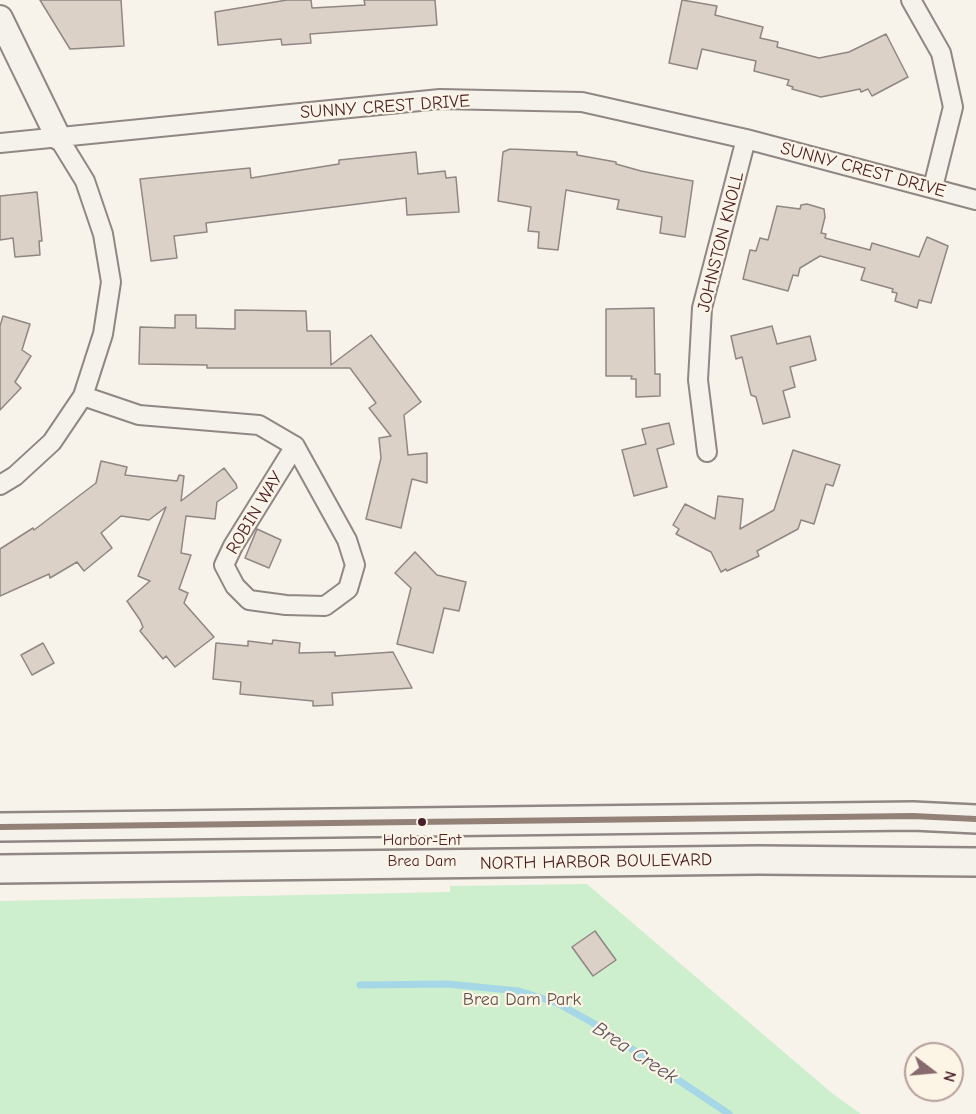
<!DOCTYPE html>
<html>
<head>
<meta charset="utf-8">
<style>
  body { margin:0 }
  #map { position:relative; width:976px; height:1114px; overflow:hidden; background:#f7f3ea; font-family:"Comic Neue",sans-serif }
  canvas { display:block }
  .north { position:absolute; left:904px; top:1042px; width:60px; height:60px; box-sizing:border-box; background:#fcf5e5; border:2px solid #b59f9b; border-radius:50%; rotate:106deg; font-size:16px; font-weight:700; line-height:24px; text-align:center; color:#4a1f2b }
  .north::after { content:''; display:block; margin:auto; width:21px; height:27px; background:#87696e; clip-path:polygon(50% 0,100% 100%,50% 72%,0 100%) }
</style>
</head>
<body>
<div id="map">
<canvas width="976" height="1114"></canvas>
<div class="north">N</div>
</div>
<script>
const ctx = document.querySelector('canvas').getContext('2d');
ctx.lineJoin = 'round';
function fillPath(path, color) {
  ctx.fillStyle = color;
  ctx.fill(path, 'evenodd');
}
function shape(rows) {
  const path = new Path2D();
  for (const r of rows) {
    path.moveTo(r[0], r[1]);
    for (let i = 2; i < r.length; i += 2) path.lineTo(r[i], r[i + 1]);
  }
  return path;
}
function stroke(path, color, width, dash) {
  ctx.strokeStyle = color;
  ctx.lineWidth = width;
  ctx.lineCap = dash ? 'butt' : 'round';
  ctx.setLineDash(dash || []);
  ctx.stroke(path);
}
function drawText(font, color, halo, rows, align = 'center') {
  ctx.font = font + ' "Comic Neue",sans-serif';
  ctx.lineWidth = 4.5;
  ctx.setLineDash([]);
  ctx.textBaseline = 'middle';
  ctx.strokeStyle = halo;
  ctx.fillStyle = color;
  for (const [text, x, y, turn = 0] of rows) {
    ctx.save();
    ctx.translate(x, y);
    ctx.rotate((+turn || 0) * Math.PI / 180);
    ctx.textAlign = isNaN(turn) ? turn : align;
    if (halo) ctx.strokeText(text, 0, 0);
    ctx.fillText(text, 0, 0);
    ctx.restore();
  }
}
fillPath(shape([
  [587,884,833,1094,861,1114,0,1114,0,901,450,892,450,886]
]), '#cdefcd');
stroke(shape([
  [360,985,447,984,519,991,557,1003,593,1023,729,1114]
]), '#a6d7e6', 7);
const building = shape([
  [40,0,121,0,124,46,70,49,40,0],
  [287,0,311,0,312,8,365,5,364,0,435,0,437,25,310,34,311,43,282,45,281,39,218,45,215,12,287,0],
  [682,0,717,6,715,15,763,27,760,38,778,42,777,47,819,58,849,52,886,34,908,77,872,96,868,89,861,92,860,89,821,97,792,89,793,87,787,85,789,80,754,71,756,61,702,49,697,69,669,63,682,0],
  [510,149,577,152,577,155,616,162,616,164,641,171,693,181,685,237,660,233,662,217,617,209,619,200,566,190,558,250,538,248,539,232,528,231,531,207,498,201,503,152,510,149],
  [416,152,418,174,445,171,446,178,456,177,459,212,407,215,406,198,206,223,207,232,174,236,177,258,151,261,140,179,250,168,251,178,339,164,339,160,416,152],
  [37,192,42,241,39,241,40,255,15,257,13,238,0,240,0,196,37,192],
  [807,204,824,209,825,217,821,233,826,234,825,238,870,250,872,243,919,257,927,237,948,246,931,303,919,300,917,308,895,301,897,293,892,292,893,289,861,280,865,268,820,256,800,268,798,276,793,275,788,291,743,279,750,250,756,251,760,238,768,240,777,206,800,209,801,205,807,204],
  [654,308,655,374,660,374,660,396,636,397,636,379,631,379,632,376,606,376,606,309,654,308],
  [235,310,306,311,307,331,330,331,331,365,371,335,421,402,404,415,408,455,427,453,427,483,412,479,401,528,366,519,381,458,379,438,391,436,369,408,376,403,350,368,207,368,207,365,139,364,140,327,175,328,175,315,196,315,196,328,235,329,235,310],
  [3,316,30,324,22,350,31,356,15,382,21,388,0,410,0,326,3,316],
  [772,326,777,344,810,336,816,360,790,367,795,387,783,391,790,417,763,424,756,397,751,395,742,357,736,359,731,336,772,326],
  [669,423,674,444,657,449,667,487,634,496,622,450,646,444,642,429,669,423],
  [793,450,840,465,833,486,826,484,814,524,801,520,798,529,757,551,759,556,727,571,726,569,721,572,711,552,676,534,679,529,673,525,685,504,715,519,718,496,743,499,740,529,774,510,793,450],
  [101,461,127,467,125,475,177,481,179,475,184,476,181,501,224,468,236,484,237,488,217,502,215,519,186,516,181,553,191,555,179,589,188,593,184,603,214,637,175,667,166,656,163,659,140,631,143,627,140,620,127,601,150,581,138,576,166,507,149,520,121,516,101,533,112,548,84,571,77,562,50,578,49,574,0,596,0,549,33,528,34,530,96,483,101,461],
  [257,529,281,540,269,568,245,558,257,529],
  [415,552,437,575,466,582,459,611,444,608,433,653,397,644,411,588,395,573,415,552],
  [273,640,300,643,299,653,335,652,335,656,393,652,412,688,332,693,333,705,313,706,313,701,240,694,241,682,213,679,216,643,248,646,248,641,272,644,273,640],
  [43,643,54,663,32,675,21,655,43,643],
  [595,931,616,960,593,976,572,947,595,931]
]);
fillPath(building, '#dbd1c6');
stroke(building, '#908684', 1.5);
const street = shape([
  [911,0,941,53,953,107,933,187],
  [0,143,440,99,582,102,746,139,976,200],
  [83,396,139,415,259,425,295,446,347,540,355,565,348,589,325,606,286,605,249,600,235,586,224,565,233,546,295,446],
  [707,452,698,380,702,308,746,139],
  [0,485,15,476,52,442,83,396,103,334,111,282,103,234,85,181,58,137]
]);
const secondary = shape([
  [0,18,58,137]
]);
const primary = shape([
  [0,827,913,816,976,819],
  [0,869,759,860,976,862]
]);
stroke(street, '#908684', 22);
stroke(secondary, '#908684', 28);
stroke(primary, '#908684', 32);
stroke(street, '#f5f2ec', 18);
stroke(secondary, '#f5f2ec', 24);
stroke(primary, '#f5f2ec', 27);
stroke(shape([
  [0,827,913,816,976,819]
]), '#938177', 6);
for (const [x, y, r, color] of [
  [422,822,5,"#4a1f2b"]
]) {
  const dot = new Path2D();
  dot.arc(x, y, r, 0, 2 * Math.PI);
  ctx.fillStyle = color;
  ctx.fill(dot);
  stroke(dot, '#fcf5e5', 2);
}
drawText('16px', '#4a1f2b', '#fcf5e5', [
  ["Harbor-Ent",422,840],
  ["Brea Dam",422,861]
]);
drawText('18px', '#4a1f2b', '#fcf5e5', [
  ["SUNNY CREST DRIVE",385,107,-4],
  ["SUNNY CREST DRIVE",863,170,15],
  ["JOHNSTON KNOLL",721,242,-76],
  ["ROBIN WAY",255,513,-59],
  ["NORTH HARBOR BOULEVARD",596,862,-1]
]);
drawText('18px', '#62524e', '#fcf5e5', [
  ["Brea Dam Park",522,1000]
]);
drawText('italic 20px', '#5b5362', '#fcf5e5', [
  ["Brea Creek",635,1053,33]
]);
</script>
</body>
</html>
